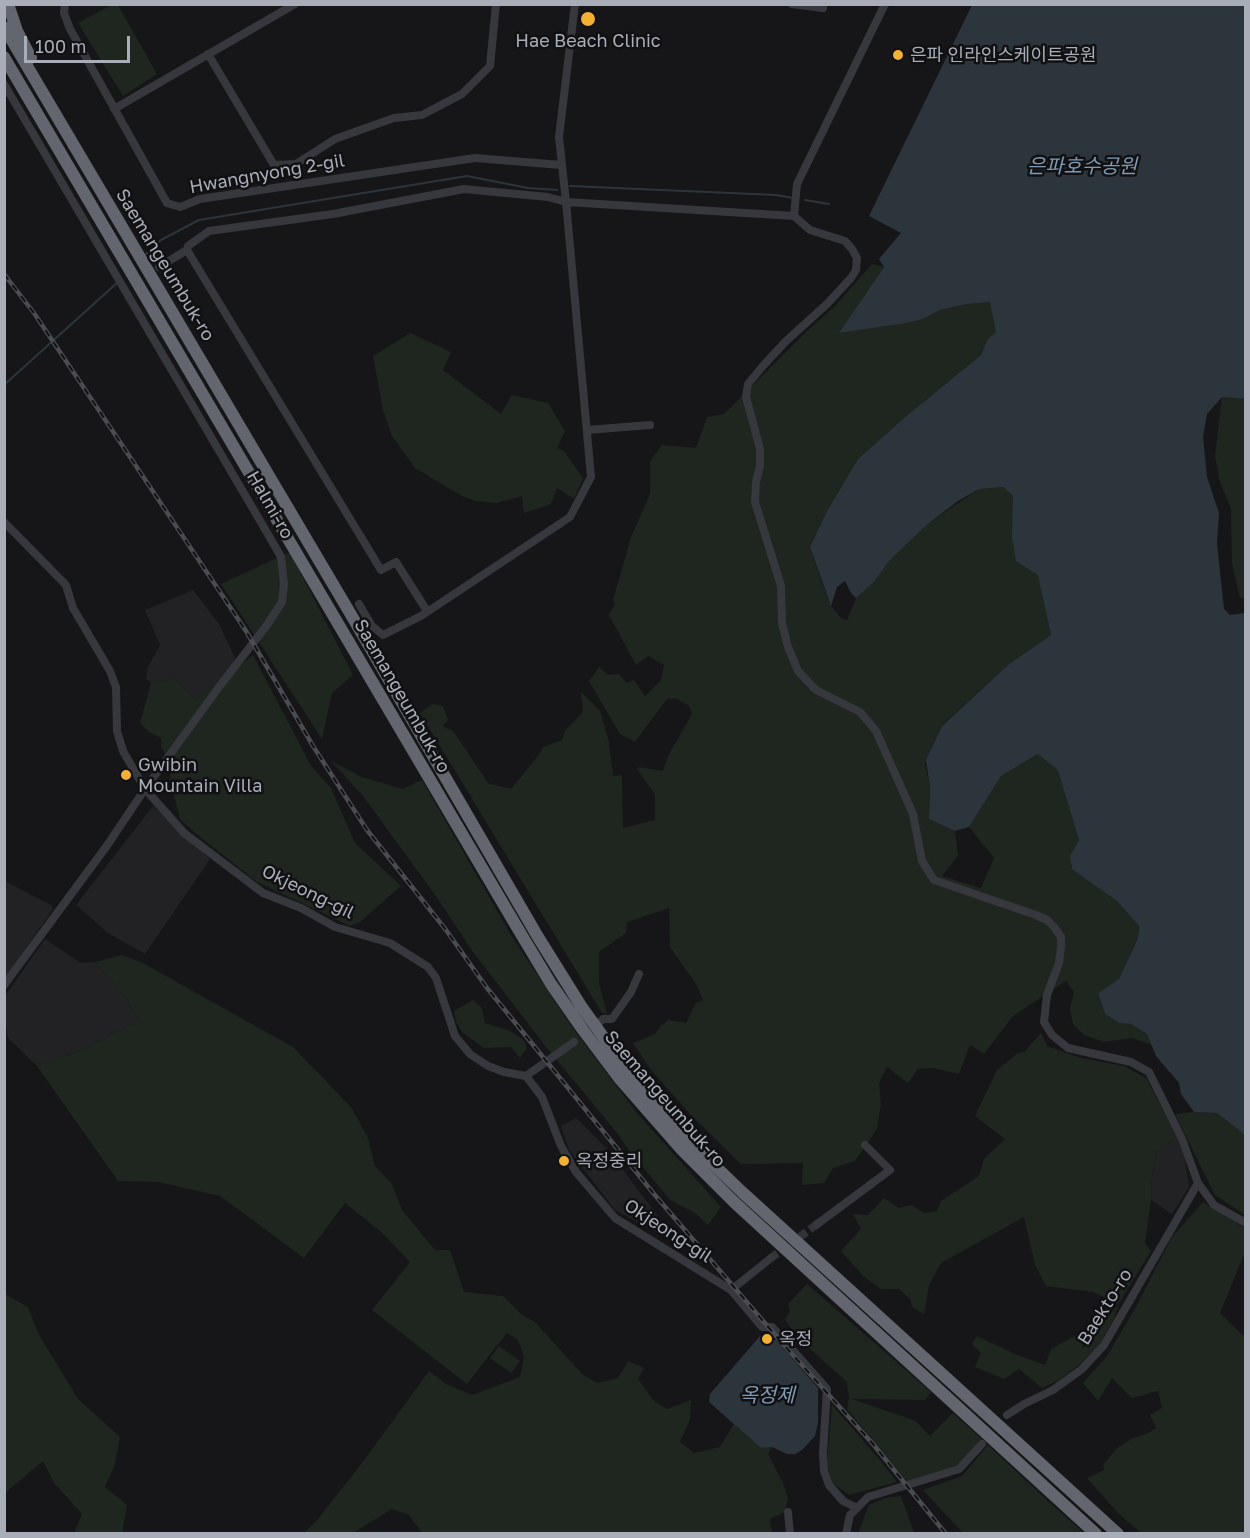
<!DOCTYPE html>
<html>
<head>
<meta charset="utf-8">
<style>
  body { margin:0 }
  #map { position:relative; width:1250px; height:1538px; overflow:hidden; background:#161618; font-family:"Golos Text",sans-serif }
  canvas { display:block }
  .frame { position:absolute; inset:0; border:6px solid #a8adb8; pointer-events:none }
  .scale { position:absolute; left:24px; top:36px; width:106px; height:27px; box-sizing:border-box; border:3px solid #a8adb8; border-top:0; padding-left:8px; font-size:18px; line-height:21px; white-space:nowrap; color:#a8adb8; -webkit-text-stroke:4px #111113; paint-order:stroke }
</style>
</head>
<body>
<div id="map">
<canvas width="1250" height="1538"></canvas>
<div class="frame"></div>
<div class="scale">100 m</div>
</div>
<script>
const ctx = document.querySelector('canvas').getContext('2d');
ctx.lineJoin = 'round';
function fillPath(path, color) {
  ctx.fillStyle = color;
  ctx.fill(path, 'evenodd');
}
function shape(rows) {
  const path = new Path2D();
  for (const r of rows) {
    path.moveTo(r[0], r[1]);
    for (let i = 2; i < r.length; i += 2) path.lineTo(r[i], r[i + 1]);
  }
  return path;
}
function stroke(path, color, width, dash) {
  ctx.strokeStyle = color;
  ctx.lineWidth = width;
  ctx.lineCap = dash ? 'butt' : 'round';
  ctx.setLineDash(dash || []);
  ctx.stroke(path);
}
function drawText(font, color, halo, rows, align = 'center') {
  ctx.font = font + ' "Golos Text","Noto Sans KR",sans-serif';
  ctx.lineWidth = 5;
  ctx.setLineDash([]);
  ctx.textBaseline = 'middle';
  ctx.strokeStyle = halo;
  ctx.fillStyle = color;
  for (const [text, x, y, turn = 0] of rows) {
    ctx.save();
    ctx.translate(x, y);
    ctx.rotate((+turn || 0) * Math.PI / 180);
    ctx.textAlign = isNaN(turn) ? turn : align;
    if (halo) ctx.strokeText(text, 0, 0);
    ctx.fillText(text, 0, 0);
    ctx.restore();
  }
}
fillPath(shape([
  [193,590,219,624,239,666,195,700,174,679,151,683,146,679,148,667,160,645,145,610],
  [153,806,210,859,145,954,108,933,76,905],
  [5,881,51,905,53,909,5,978],
  [45,939,81,963,95,962,126,997,138,1020,88,1048,37,1066,8,1038,5,1022,5,996],
  [576,1118,609,1151,665,1226,659,1234,615,1210,569,1150,561,1126],
  [1177,1137,1185,1159,1189,1187,1172,1214,1151,1200,1152,1177,1156,1153]
]), '#222225');
fillPath(shape([
  [111,5,118,5,157,74,123,96,78,23],
  [872,264,884,267,840,333,923,319,940,310,967,304,990,302,997,332,987,340,981,355,904,418,858,459,827,511,810,547,822,583,831,606,841,618,847,620,856,598,874,582,890,560,929,523,979,489,1003,487,1013,496,1041,584,1051,635,1009,664,942,725,925,763,930,787,929,819,955,831,958,856,942,876,981,888,994,858,969,827,1001,776,1039,754,1059,770,1079,840,1073,850,1071,867,1117,901,1139,926,1138,937,1119,979,1098,993,1105,1014,1119,1023,1131,1024,1147,1034,1152,1045,1132,1038,1104,1042,1084,1035,1073,1024,1070,1008,1074,992,1066,981,1013,1016,984,1054,970,1045,959,1074,933,1068,918,1069,908,1083,887,1067,879,1083,881,1104,877,1129,855,1161,833,1168,824,1183,802,1185,803,1163,741,1164,690,1114,651,1070,633,1043,655,1034,660,1027,668,1020,686,1023,696,1003,703,1000,696,984,670,947,669,908,627,922,626,933,599,952,599,983,607,1014,602,1013,420,713,432,704,443,706,448,720,442,726,453,731,488,783,511,789,538,756,543,747,562,740,565,731,583,712,581,692,600,711,609,742,613,776,622,775,623,828,655,820,655,794,637,769,639,767,663,771,668,756,692,714,689,706,676,698,667,699,635,742,620,734,589,681,599,667,608,675,619,674,627,683,634,680,645,696,661,680,664,665,648,656,636,665,609,615,615,604,613,600,631,537,650,494,650,461,662,445,696,448,707,417,724,414,806,332,835,306],
  [410,333,451,352,443,370,501,414,512,395,548,403,565,431,557,448,564,451,583,478,574,499,557,488,551,504,524,513,522,496,496,503,475,501,462,496,415,468,392,436,383,410,373,356],
  [1222,397,1245,399,1245,599,1240,598,1232,563,1231,509,1219,479,1215,456],
  [290,552,353,675,332,693,322,739,221,584],
  [253,655,311,766,331,788,355,843,401,886,360,922,350,926,257,882,194,832,180,819,170,780,171,763,161,747,161,738,149,732,140,723,151,683,174,679,195,700],
  [331,761,362,777,402,789,422,780,511,935,574,1030,637,1113,721,1207,708,1225,695,1213,670,1200,625,1145,618,1134,546,1047,473,952,438,899,363,796],
  [122,955,141,962,293,1047,351,1107,368,1138,375,1166,392,1184,402,1210,435,1250,450,1250,464,1292,503,1296,522,1315,535,1322,583,1375,598,1383,618,1378,628,1361,644,1368,638,1379,654,1401,667,1409,691,1400,690,1420,680,1442,694,1453,720,1447,734,1424,761,1448,772,1447,768,1454,783,1483,788,1498,785,1512,770,1519,772,1533,422,1533,409,1515,392,1509,353,1533,304,1533,318,1519,362,1463,429,1371,446,1384,472,1395,520,1377,524,1357,518,1340,507,1333,467,1384,372,1310,410,1262,381,1232,345,1203,304,1258,220,1196,158,1182,118,1181,37,1066,88,1048,138,1020,126,997,95,962],
  [473,1000,482,1008,485,1023,508,1030,524,1040,527,1048,520,1058,511,1047,484,1048,463,1033,456,1022,454,1011],
  [1041,1033,1047,1046,1081,1058,1124,1066,1146,1078,1177,1137,1156,1153,1152,1177,1151,1200,1145,1243,1151,1251,1119,1303,1114,1318,1101,1342,1080,1364,1059,1380,1042,1388,1019,1369,1004,1379,975,1367,981,1353,972,1344,977,1336,1015,1354,1045,1365,1051,1349,1082,1332,1083,1349,1093,1332,1119,1304,1093,1292,1046,1286,1035,1265,1024,1217,941,1263,929,1285,924,1314,912,1307,910,1299,899,1289,881,1289,863,1276,841,1251,861,1229,853,1214,868,1215,884,1198,899,1208,912,1205,924,1213,937,1211,941,1201,979,1176,984,1159,1005,1139,975,1116,997,1070,1018,1053,1024,1052],
  [1194,1112,1217,1113,1245,1135,1245,1215,1215,1195,1175,1114],
  [1203,1202,1245,1228,1245,1252,1220,1313,1245,1337,1245,1533,1141,1533,1118,1513,1087,1478,1104,1470,1103,1465,1117,1448,1131,1439,1148,1433,1156,1428,1150,1415,1162,1408,1158,1391,1132,1398,1112,1378,1098,1401,1083,1383,1107,1356,1137,1305,1172,1237],
  [807,1284,931,1392,925,1400,852,1399,916,1421,930,1436,953,1413,983,1440,956,1466,907,1481,847,1409,849,1398,847,1382,798,1338,785,1320,790,1311,788,1304],
  [5,1294,28,1307,38,1333,78,1399,120,1437,114,1467,105,1487,127,1505,122,1533,74,1533,82,1514,54,1483,43,1461,5,1493],
  [499,1346,520,1361,511,1373,490,1358],
  [832,1405,878,1458,897,1482,849,1495,831,1482,827,1464],
  [988,1445,1051,1504,1084,1533,963,1533,923,1490,962,1476],
  [901,1496,914,1533,858,1533,869,1505,885,1498]
]), '#1e261f');
fillPath(shape([
  [972,5,1245,5,1245,399,1222,397,1207,414,1203,437,1207,477,1219,513,1217,543,1224,609,1230,615,1245,613,1245,1135,1217,1113,1194,1112,1181,1094,1179,1083,1156,1056,1147,1034,1131,1024,1119,1023,1105,1014,1098,993,1119,979,1138,938,1139,926,1117,901,1072,869,1070,856,1079,840,1058,770,1038,754,1001,776,969,827,955,831,929,819,930,787,926,760,942,726,1009,664,1051,635,1038,575,1016,561,1012,537,1013,496,1003,487,979,489,958,501,929,523,890,560,874,582,856,598,851,593,845,581,837,587,831,606,810,547,827,511,858,459,904,418,981,355,987,340,996,332,990,302,967,304,940,310,923,319,906,323,839,333,884,267,879,259,901,233,869,216],
  [760,1336,776,1340,818,1388,818,1423,815,1436,802,1450,795,1454,787,1454,772,1447,761,1448,709,1402,710,1394]
]), '#2c353c');
stroke(shape([
  [570,186,776,195,793,198],
  [805,200,829,204],
  [143,257,161,240,199,220,467,176,528,188,557,190],
  [4,385,118,282]
]), '#2c353c', 2);
stroke(shape([
  [771,1258,816,1225]
]), '#333438', 8, [8, 4]);
stroke(shape([
  [65,4,64,13,70,29,167,203,180,207,200,199,475,158,561,165],
  [575,4,559,137,566,202,794,216],
  [792,4,823,8],
  [208,54,274,165,296,164,335,139,394,118,422,115,462,94,490,66,496,4],
  [4,84,269,536,281,557,284,584,282,602,267,625,219,687,145,789,106,847,4,985],
  [114,109,295,4],
  [794,216,810,230,845,241,852,249,857,258,856,270,851,278,827,304,785,342,762,367,748,384,746,397,760,449,760,466,756,482,755,502,781,586,782,623,788,647,798,671,816,690,860,712,876,731,913,814,922,861,934,880,1036,915,1047,920,1055,928,1061,937,1061,947,1059,963,1047,995,1044,1022,1052,1035,1068,1048,1131,1062,1149,1072,1182,1139,1198,1183,1214,1205,1246,1223],
  [794,216,797,184,885,4],
  [187,250,381,570,396,562,427,611],
  [159,267,187,250,188,246,209,231,333,214,464,189,548,197,566,202,591,477,570,517,421,616,383,635,372,626,359,604],
  [587,430,650,425],
  [4,522,66,585,73,608,110,671,116,687,117,731,123,751,145,789,184,833,263,893,301,908,335,927,390,943,428,967,436,978,455,1036,470,1054,488,1066,504,1072,526,1076,542,1097,561,1146,576,1172,615,1218,731,1290,762,1327,772,1327,827,1389,823,1453,824,1471,829,1485,843,1501,857,1508],
  [601,1021,603,1019,612,1019,631,992,639,974],
  [526,1076,574,1042],
  [816,1225,890,1170,865,1145],
  [731,1290,771,1258],
  [1007,1415,1024,1404,1053,1390,1082,1369,1104,1345,1198,1183],
  [788,1512,790,1534],
  [846,1534,850,1515,868,1497,959,1469,982,1444]
]), '#37383d', 8);
stroke(shape([
  [8,4,17,31,31,58],
  [4,27,350,613,538,937,581,1006,622,1063,686,1138,742,1192,1118,1534],
  [4,57,521,934,551,984,583,1030,619,1078,682,1150,734,1202,1096,1534]
]), '#63666e', 12);
const rail = shape([
  [4,274,34,313,246,631,313,746,367,830,446,930,487,988,654,1194,782,1343,873,1444,946,1534]
]);
stroke(rail, '#4a4c52', 4.5);
stroke(rail, '#111113', 2, [7]);
for (const [x, y, r, color] of [
  [588,19,8,"#f2b134"],
  [898,55,6,"#f2b134"],
  [126,775,6,"#f2b134"],
  [564,1161,6,"#f2b134"],
  [767,1339,6,"#f2b134"]
]) {
  const dot = new Path2D();
  dot.arc(x, y, r, 0, 2 * Math.PI);
  ctx.fillStyle = color;
  ctx.fill(dot);
  stroke(dot, '#111113', 2);
}
drawText('18px', '#a8adb8', '#111113', [
  ["Hae Beach Clinic",588,41,"center"],
  ["은파 인라인스케이트공원",910,55],
  ["Gwibin",138,765],
  ["Mountain Villa",138,786],
  ["옥정중리",576,1161],
  ["옥정",779,1339]
], 'left');
drawText('18px', '#a8adb8', '#111113', [
  ["Hwangnyong 2-gil",267,174,-10],
  ["Saemangeumbuk-ro",165,265,59],
  ["Halmi-ro",270,505,60],
  ["Saemangeumbuk-ro",402,696,60],
  ["Okjeong-gil",308,892,26],
  ["Saemangeumbuk-ro",665,1099,49],
  ["Okjeong-gil",668,1231,33],
  ["Baekto-ro",1105,1307,-58]
]);
drawText('italic 20px', '#7f9bb3', '#111113', [
  ["은파호수공원",1082,167],
  ["옥정제",767,1396]
]);
</script>
</body>
</html>
